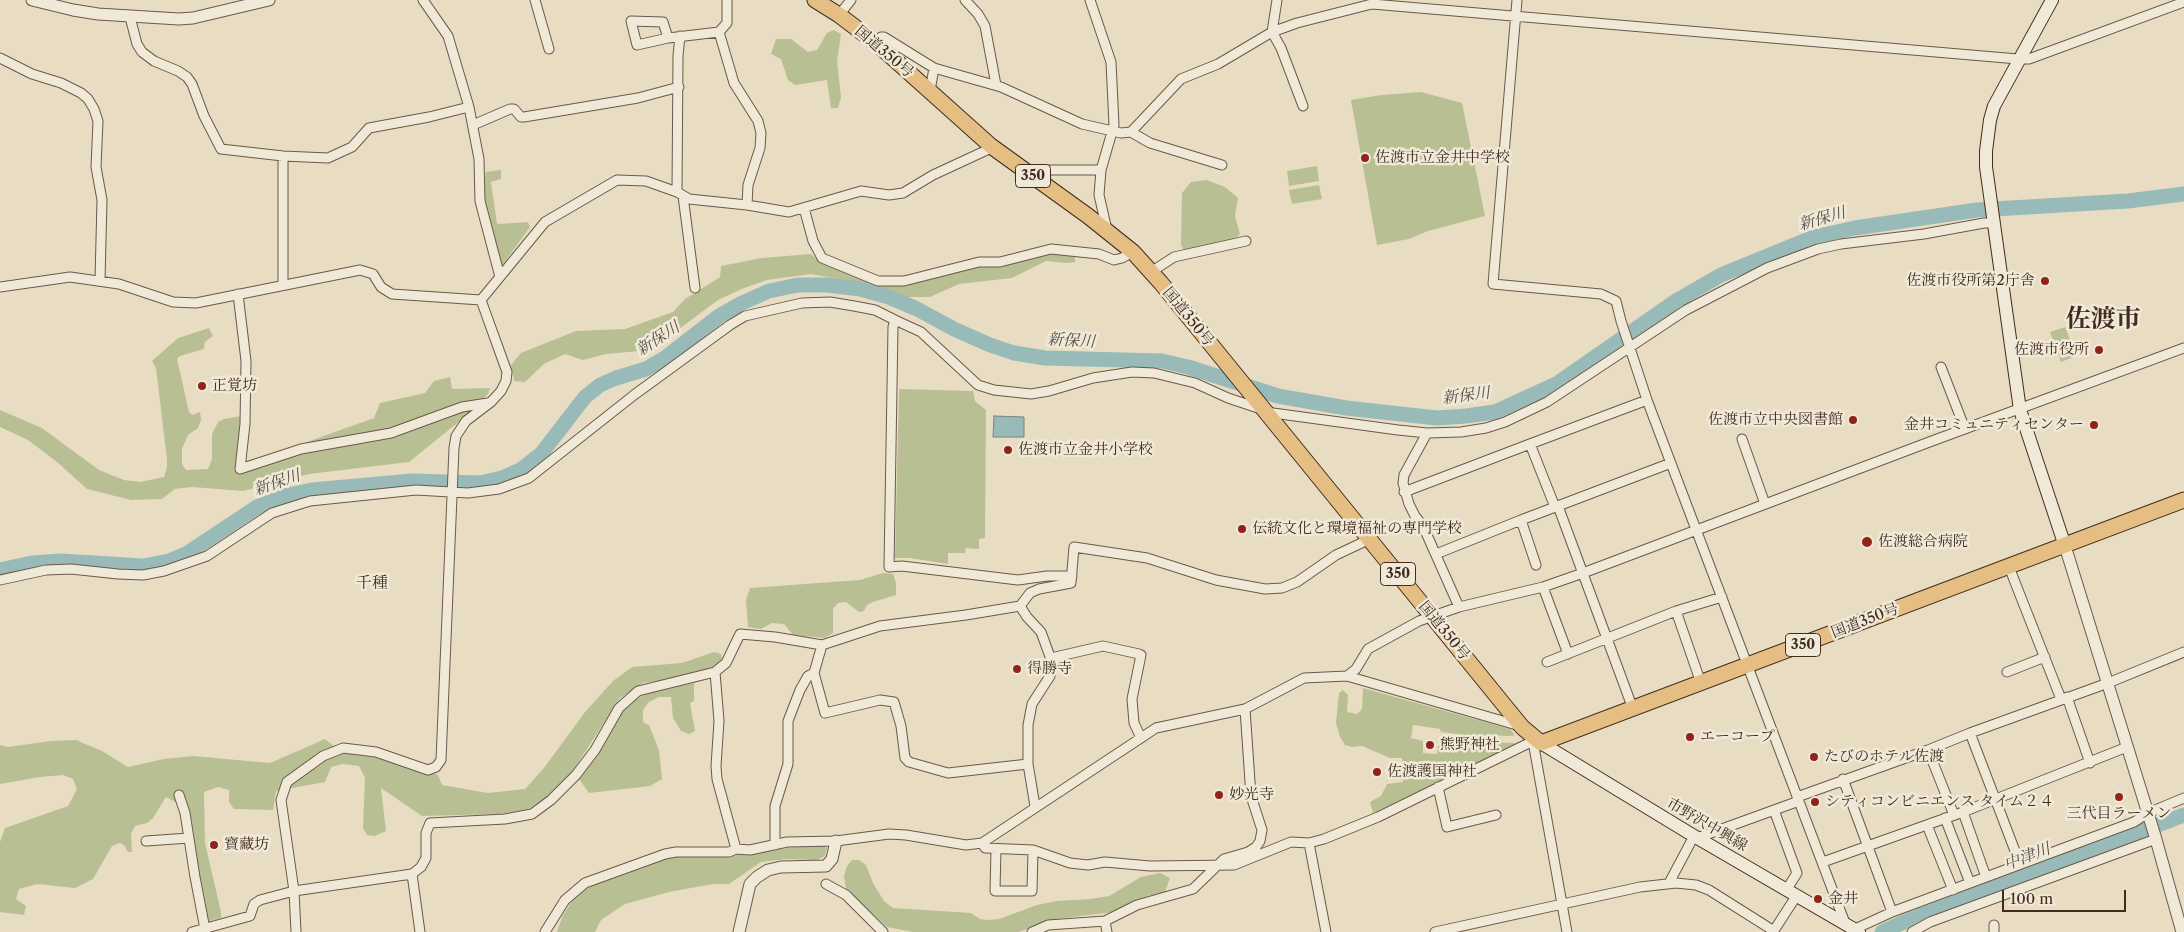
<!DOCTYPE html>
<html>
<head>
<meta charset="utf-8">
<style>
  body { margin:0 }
  #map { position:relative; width:2184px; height:932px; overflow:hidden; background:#e8ddc3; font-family:"Libre Caslon Text",serif }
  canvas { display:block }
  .scale { position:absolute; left:2002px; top:890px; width:124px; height:22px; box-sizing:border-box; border:2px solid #432c1f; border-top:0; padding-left:6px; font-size:15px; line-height:18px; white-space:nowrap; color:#432c1f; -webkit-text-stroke:4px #f0e9d8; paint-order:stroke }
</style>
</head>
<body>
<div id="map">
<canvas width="2184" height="932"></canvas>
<div class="scale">100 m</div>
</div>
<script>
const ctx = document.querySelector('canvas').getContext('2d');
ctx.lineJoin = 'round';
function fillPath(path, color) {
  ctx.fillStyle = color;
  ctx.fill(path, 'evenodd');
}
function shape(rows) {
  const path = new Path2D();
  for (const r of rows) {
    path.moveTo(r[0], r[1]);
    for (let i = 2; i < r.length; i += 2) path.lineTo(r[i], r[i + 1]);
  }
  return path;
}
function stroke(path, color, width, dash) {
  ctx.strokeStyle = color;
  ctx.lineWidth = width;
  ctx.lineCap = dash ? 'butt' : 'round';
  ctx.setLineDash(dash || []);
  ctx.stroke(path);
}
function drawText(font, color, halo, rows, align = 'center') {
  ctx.font = font + ' "Libre Caslon Text","Noto Serif JP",serif';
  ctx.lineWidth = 5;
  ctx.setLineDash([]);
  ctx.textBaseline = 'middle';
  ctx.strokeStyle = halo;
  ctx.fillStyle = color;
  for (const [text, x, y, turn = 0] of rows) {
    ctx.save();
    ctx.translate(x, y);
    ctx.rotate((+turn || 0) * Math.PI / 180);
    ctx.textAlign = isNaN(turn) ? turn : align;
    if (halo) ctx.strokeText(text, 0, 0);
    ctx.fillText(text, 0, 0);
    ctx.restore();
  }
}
fillPath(shape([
  [834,30,841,34,837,61,841,97,838,108,831,108,827,80,795,85,788,80,781,59,771,54,776,39,791,39,808,52,817,50,827,33],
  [1421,92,1462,103,1485,216,1428,231,1409,239,1377,245,1351,100,1381,95],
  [1317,166,1319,181,1289,186,1287,171],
  [501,170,501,179,491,182,497,224,528,222,530,227,501,267,482,190,486,172],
  [1207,180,1225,187,1238,198,1235,216,1240,234,1235,239,1184,250,1181,245,1182,193,1191,182],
  [1319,185,1322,199,1292,204,1289,190],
  [811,254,820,262,875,284,891,286,920,282,977,266,1044,254,1072,255,1075,258,1075,262,1068,263,1046,261,1012,278,959,284,930,297,902,297,839,279,811,274,767,280,744,288,718,300,651,350,606,354,583,360,565,354,544,364,525,382,514,381,511,365,521,353,576,331,625,329,673,312,685,299,720,277,721,266,762,258],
  [2065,327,2076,356,2061,362,2050,332],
  [209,328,213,336,205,342,204,349,180,356,177,359,189,412,192,415,200,412,201,420,198,428,188,435,182,449,182,464,186,470,208,469,212,459,212,434,218,422,224,419,241,416,237,472,293,453,307,442,374,418,380,403,425,393,434,381,450,377,452,389,490,388,488,394,471,412,409,462,309,474,243,491,192,487,175,489,162,499,131,500,87,489,57,462,28,440,0,427,0,410,42,428,99,470,124,480,140,482,164,477,167,467,167,460,156,368,152,361,178,338],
  [899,389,973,391,975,401,986,410,985,538,979,539,979,549,966,548,965,553,948,553,948,564,910,558,895,558],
  [883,573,893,574,896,583,896,595,873,602,867,605,864,611,859,612,846,602,838,603,833,609,833,633,825,638,793,635,784,624,772,623,761,629,748,627,746,600,750,588,860,580],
  [714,652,721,654,722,660,711,668,690,676,643,683,620,698,572,772,546,798,526,810,499,814,422,816,381,788,386,831,375,836,367,835,363,828,365,778,359,766,342,764,331,767,325,782,276,791,273,810,234,809,229,802,229,790,218,787,204,792,205,843,221,912,221,918,209,921,188,814,177,803,166,797,153,818,147,823,135,826,131,834,132,852,128,852,124,845,120,843,112,846,93,879,75,888,37,884,19,889,16,899,26,906,24,915,0,912,0,842,5,828,68,806,77,789,73,779,63,775,40,777,0,784,0,745,8,747,51,741,76,740,102,751,128,767,164,759,193,756,270,763,325,739,341,752,366,753,438,775,442,785,488,793,525,789,544,768,585,712,613,681,632,667,682,663],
  [694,683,694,701,690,703,695,731,689,734,681,731,673,718,671,697,659,697,649,702,643,710,643,722,649,725,659,750,662,779,650,786,589,793,579,779,595,758,620,714,630,703,652,690],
  [1363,688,1510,729,1514,734,1514,736,1466,735,1441,732,1440,729,1413,725,1411,738,1423,741,1423,753,1437,754,1438,746,1442,745,1445,740,1515,743,1512,747,1373,813,1370,802,1381,796,1387,784,1403,782,1402,758,1390,758,1362,746,1352,747,1345,745,1340,737,1336,723,1339,693,1343,690,1348,695,1347,712,1357,714,1362,709],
  [803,845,823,845,827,848,825,856,817,860,788,859,761,862,729,884,713,884,669,892,625,904,601,920,595,932,557,932,563,915,574,898,592,885,608,878,671,857,753,854],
  [852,860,859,860,866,865,873,883,884,901,893,908,971,913,980,919,987,920,999,919,1037,905,1057,901,1091,899,1109,896,1141,877,1160,873,1170,878,1165,892,1147,896,1114,912,1056,919,1019,932,913,932,887,927,846,889,844,876,847,866]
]), '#b8c093');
const water = shape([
  [994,416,1024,417,1024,437,993,437,994,416]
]);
fillPath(water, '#98bbb9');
stroke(water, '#76827b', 1);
stroke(shape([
  [0,570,32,563,61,561,143,566,169,561,186,554,257,507,288,495,312,490,412,481,480,483,502,478,522,469,541,454,585,397,600,385,616,378,646,369,665,358,719,316,742,303,769,291,798,285,827,285,860,289,889,297,917,309,954,329,990,345,1014,353,1045,358,1162,361,1188,367,1278,396,1346,408,1437,418,1466,416,1495,412,1558,383,1676,301,1721,275,1814,237,1855,228,1977,210,2128,201,2184,194],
  [1882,932,1906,921,2184,815]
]), '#98bbb9', 15);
const minor = shape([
  [423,0,448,36,469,107,479,159,480,201,500,277],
  [535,0,549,49],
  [727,0,727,23,719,32,734,83,758,121,761,133,760,148,748,185,747,205],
  [965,0,978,14,985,26,996,85],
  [1090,0,1111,62,1114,125,1101,170,1099,195,1107,230],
  [1277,0,1272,32,1281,48,1303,106],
  [1517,0,1493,284,1601,294,1616,301,1621,321,1647,400,1845,923],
  [839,15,851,0],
  [130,17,137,44,142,52,154,61,178,71,187,77,192,84,204,116,221,149,283,156,328,158,352,147,369,128,429,117,469,107],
  [668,38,663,22,631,21,637,45,668,38,719,32],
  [876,43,881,37,884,37,934,68,1001,87,1082,124,1121,133,1131,132,1181,79,1218,64,1272,32,1297,23,1372,4,2018,59,2029,59,2184,2],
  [0,58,32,74,61,83,81,93,88,99,94,109,98,121,96,167,102,200,100,280],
  [931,85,934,68],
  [473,125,510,109,514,109,521,117,524,117,638,98,679,87],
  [1131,132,1150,143,1222,165],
  [1032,175,1041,170,1101,170],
  [677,192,678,56,680,36],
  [683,196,695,288],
  [804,208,813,241,822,258,878,281,904,281,979,262,1000,262,1051,249,1099,254,1114,260,1122,258,1133,252],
  [1151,272,1174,257,1246,241],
  [283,285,283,156],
  [0,287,70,277,119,284,173,302,196,303,360,270,373,274,381,287,392,294,481,300],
  [238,294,246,361,245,424,240,469,301,449,391,433,462,407,488,403],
  [481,300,545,222,617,180,646,181,677,192,689,199,747,205,789,212,861,191,889,195,903,193,933,175,987,150,991,146],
  [895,320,893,327,889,567,902,566,1018,580,1047,576,1072,576],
  [1941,367,1965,429],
  [1427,433,1404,475,1403,483,1409,504,1415,516,1423,526,1459,607],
  [1742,439,1765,504],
  [1404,492,1530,444],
  [1558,506,1633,709],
  [1555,507,1530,444,1647,400],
  [1436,554,1521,520],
  [1536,565,1521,520,1671,463],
  [2009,567,2061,699],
  [0,580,46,570,71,569,118,574,143,575,164,571,207,556,272,513,310,501,416,490,468,493,499,489,529,478,634,395,730,325,745,316,802,303,830,302,854,306,875,310,895,320,921,332,978,385,994,390,1031,394,1049,391,1093,378,1132,372,1154,373,1195,383,1228,398,1273,413,1398,430,1427,433,1461,432,1486,428,1505,422,1547,402,1686,310,1767,268,1818,249,1841,244,1924,234,1984,223,1994,223],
  [1543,587,1568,654],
  [1020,606,1027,617,1041,632,1052,662,1050,676,1032,704,1028,725,1028,764,1035,806],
  [1676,611,1701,683],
  [1051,658,1103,646,1139,654,1141,655,1132,699,1134,723,1141,738],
  [1547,662,1676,611,1722,597],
  [2007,672,2045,657],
  [814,673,825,713,880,700,894,702,901,726,905,758,909,762,948,773,1028,764],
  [1347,676,1356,669,1368,649,1419,621,1459,607,1543,587,1583,573,1932,441,2184,348],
  [2067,697,2090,763],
  [1541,743,1534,747,1567,932],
  [1928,750,1954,815],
  [1843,779,1892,912],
  [1438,787,1447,827,1496,815],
  [179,795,185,813,195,877,205,929],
  [1797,797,1928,750,1970,733],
  [1774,810,1797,873,1787,889],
  [1963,812,1986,877],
  [1945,818,1970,883],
  [1927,825,1953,890],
  [1697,838,1799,801],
  [146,841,189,838],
  [982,843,985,848,1033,850,1070,863,1088,865,1105,862,1150,866,1234,865,1291,842,1309,843,1324,839,1378,817,1529,743,1541,743],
  [1309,843,1326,932],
  [775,845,775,806,788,764,788,721,800,690,808,676,814,673,822,645,880,626,966,615,1020,606,1030,593,1039,589,1071,583,1074,547,1147,558,1216,580,1265,589,1282,588,1297,582,1336,555,1370,539],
  [736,849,717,779,716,766,719,721,715,672,726,663,740,634,775,637,822,645],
  [996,849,995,891,1032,891,1033,850],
  [1823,862,1963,812,2127,747],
  [2020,864,1970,733,2108,683,2184,652],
  [1669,883,1694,836],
  [826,884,846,895,883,932],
  [1105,921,1107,932],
  [1855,929,1892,912,2134,822,2148,813,2184,798],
  [192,932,250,916,254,904,260,900,294,891,412,874],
  [296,932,294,891,281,800,287,782,323,756,343,748,376,752,428,770,436,767,441,760,454,448,456,436,466,421,491,402,501,391,506,381,507,372,503,361,481,300],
  [420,932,412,874,421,867,426,858,426,833,430,823,505,819,532,814,551,800,576,775,595,750,619,708,638,691,715,672],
  [545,932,565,900,585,883,665,854,676,852,729,852,736,849,750,850,787,842,836,841,889,834,906,835,966,845,982,843,1156,728,1245,709,1304,678,1347,676,1520,726],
  [1032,932,1048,925,1105,921,1137,905,1193,889,1224,859,1248,852,1256,847,1260,841,1262,830,1251,796,1245,709],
  [1435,932,1640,887,1676,883,1696,885,1709,890,1774,931],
  [1773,932,1797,895],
  [1912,932,1930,922,2156,839],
  [1994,932,1994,925]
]);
const tertiary = shape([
  [32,0,73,10,98,14,179,19,193,18,269,0],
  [2065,546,2155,836,2182,932],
  [739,932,750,884,757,877,768,870,781,867,826,866,832,859,836,841]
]);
const secondary = shape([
  [2052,0,1994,106,1990,120,1986,151,1986,167,2020,410,2065,546],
  [1541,743,1694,836,1859,932]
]);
const trunk = shape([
  [815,0,839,15,876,43,991,146,1088,216,1133,252,1161,283,1522,727,1541,743,2184,500]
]);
stroke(minor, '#6c5848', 11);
stroke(tertiary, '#6c5848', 13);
stroke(secondary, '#432c1f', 14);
stroke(trunk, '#432c1f', 17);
stroke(minor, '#f0e9d8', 9);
stroke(tertiary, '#f0e9d8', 11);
stroke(secondary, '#f0e9d8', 12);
stroke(trunk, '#e4be82', 15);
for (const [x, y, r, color] of [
  [1365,158,5,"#8f2418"],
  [2045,281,5,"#8f2418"],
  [2099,350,5,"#8f2418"],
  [202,386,5,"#8f2418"],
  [1853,420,5,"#8f2418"],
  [2094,425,5,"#8f2418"],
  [1008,450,5,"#8f2418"],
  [1242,529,5,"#8f2418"],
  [1867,542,6,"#8f2418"],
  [1017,669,5,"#8f2418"],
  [1690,737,5,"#8f2418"],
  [1430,745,5,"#8f2418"],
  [1814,757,5,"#8f2418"],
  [1377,772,5,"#8f2418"],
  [1219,795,5,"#8f2418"],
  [2119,797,5,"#8f2418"],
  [1815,802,5,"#8f2418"],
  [214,845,5,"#8f2418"],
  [1818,899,5,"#8f2418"]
]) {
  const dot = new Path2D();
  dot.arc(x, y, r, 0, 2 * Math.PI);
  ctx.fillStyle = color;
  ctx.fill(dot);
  stroke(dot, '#f0e9d8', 2);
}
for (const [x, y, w] of [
  [1033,176,35],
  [1398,574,35],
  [1803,645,35]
]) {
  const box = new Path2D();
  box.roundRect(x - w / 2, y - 11.5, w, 23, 4);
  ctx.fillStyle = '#f0e9d8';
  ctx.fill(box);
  stroke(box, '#432c1f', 1);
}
drawText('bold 14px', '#432c1f', null, [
  ["350",1033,176],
  ["350",1398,574],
  ["350",1803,645]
]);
drawText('15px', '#432c1f', '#f0e9d8', [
  ["国道350号",884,52,40],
  ["国道350号",1188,317,51],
  ["国道350号",1865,621,-21],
  ["国道350号",1444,631,51],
  ["市野沢中興線",1707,825,30]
]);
drawText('15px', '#432c1f', '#f0e9d8', [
  ["佐渡市立金井中学校",1375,158],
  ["佐渡市役所第2庁舎",2035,281,"right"],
  ["佐渡市役所",2089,350,"right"],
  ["正覚坊",212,386],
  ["佐渡市立中央図書館",1843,420,"right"],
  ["金井コミュニティセンター",2084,425,"right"],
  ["佐渡市立金井小学校",1018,450],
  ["伝統文化と環境福祉の専門学校",1252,529],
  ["佐渡総合病院",1878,542],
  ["得勝寺",1027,669],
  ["エーコープ",1700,737],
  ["熊野神社",1440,745],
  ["たびのホテル佐渡",1824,757],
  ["佐渡護国神社",1387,772],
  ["妙光寺",1229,795],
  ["シティコンビニエンス タイム２４",1825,802],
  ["三代目ラーメン",2119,814,"center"],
  ["寶藏坊",224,845],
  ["金井",1828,899]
], 'left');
drawText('italic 16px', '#585046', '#f0e9d8', [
  ["新保川",1822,219,-16],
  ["新保川",658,339,-33],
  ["新保川",1071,341,3],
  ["新保川",1466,396,-7],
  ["新保川",277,483,-19],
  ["中津川",2027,857,-21]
]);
drawText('16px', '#432c1f', '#f0e9d8', [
  ["千種",372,583]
]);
drawText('bold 25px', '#432c1f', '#f0e9d8', [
  ["佐渡市",2103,320]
]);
</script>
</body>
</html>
